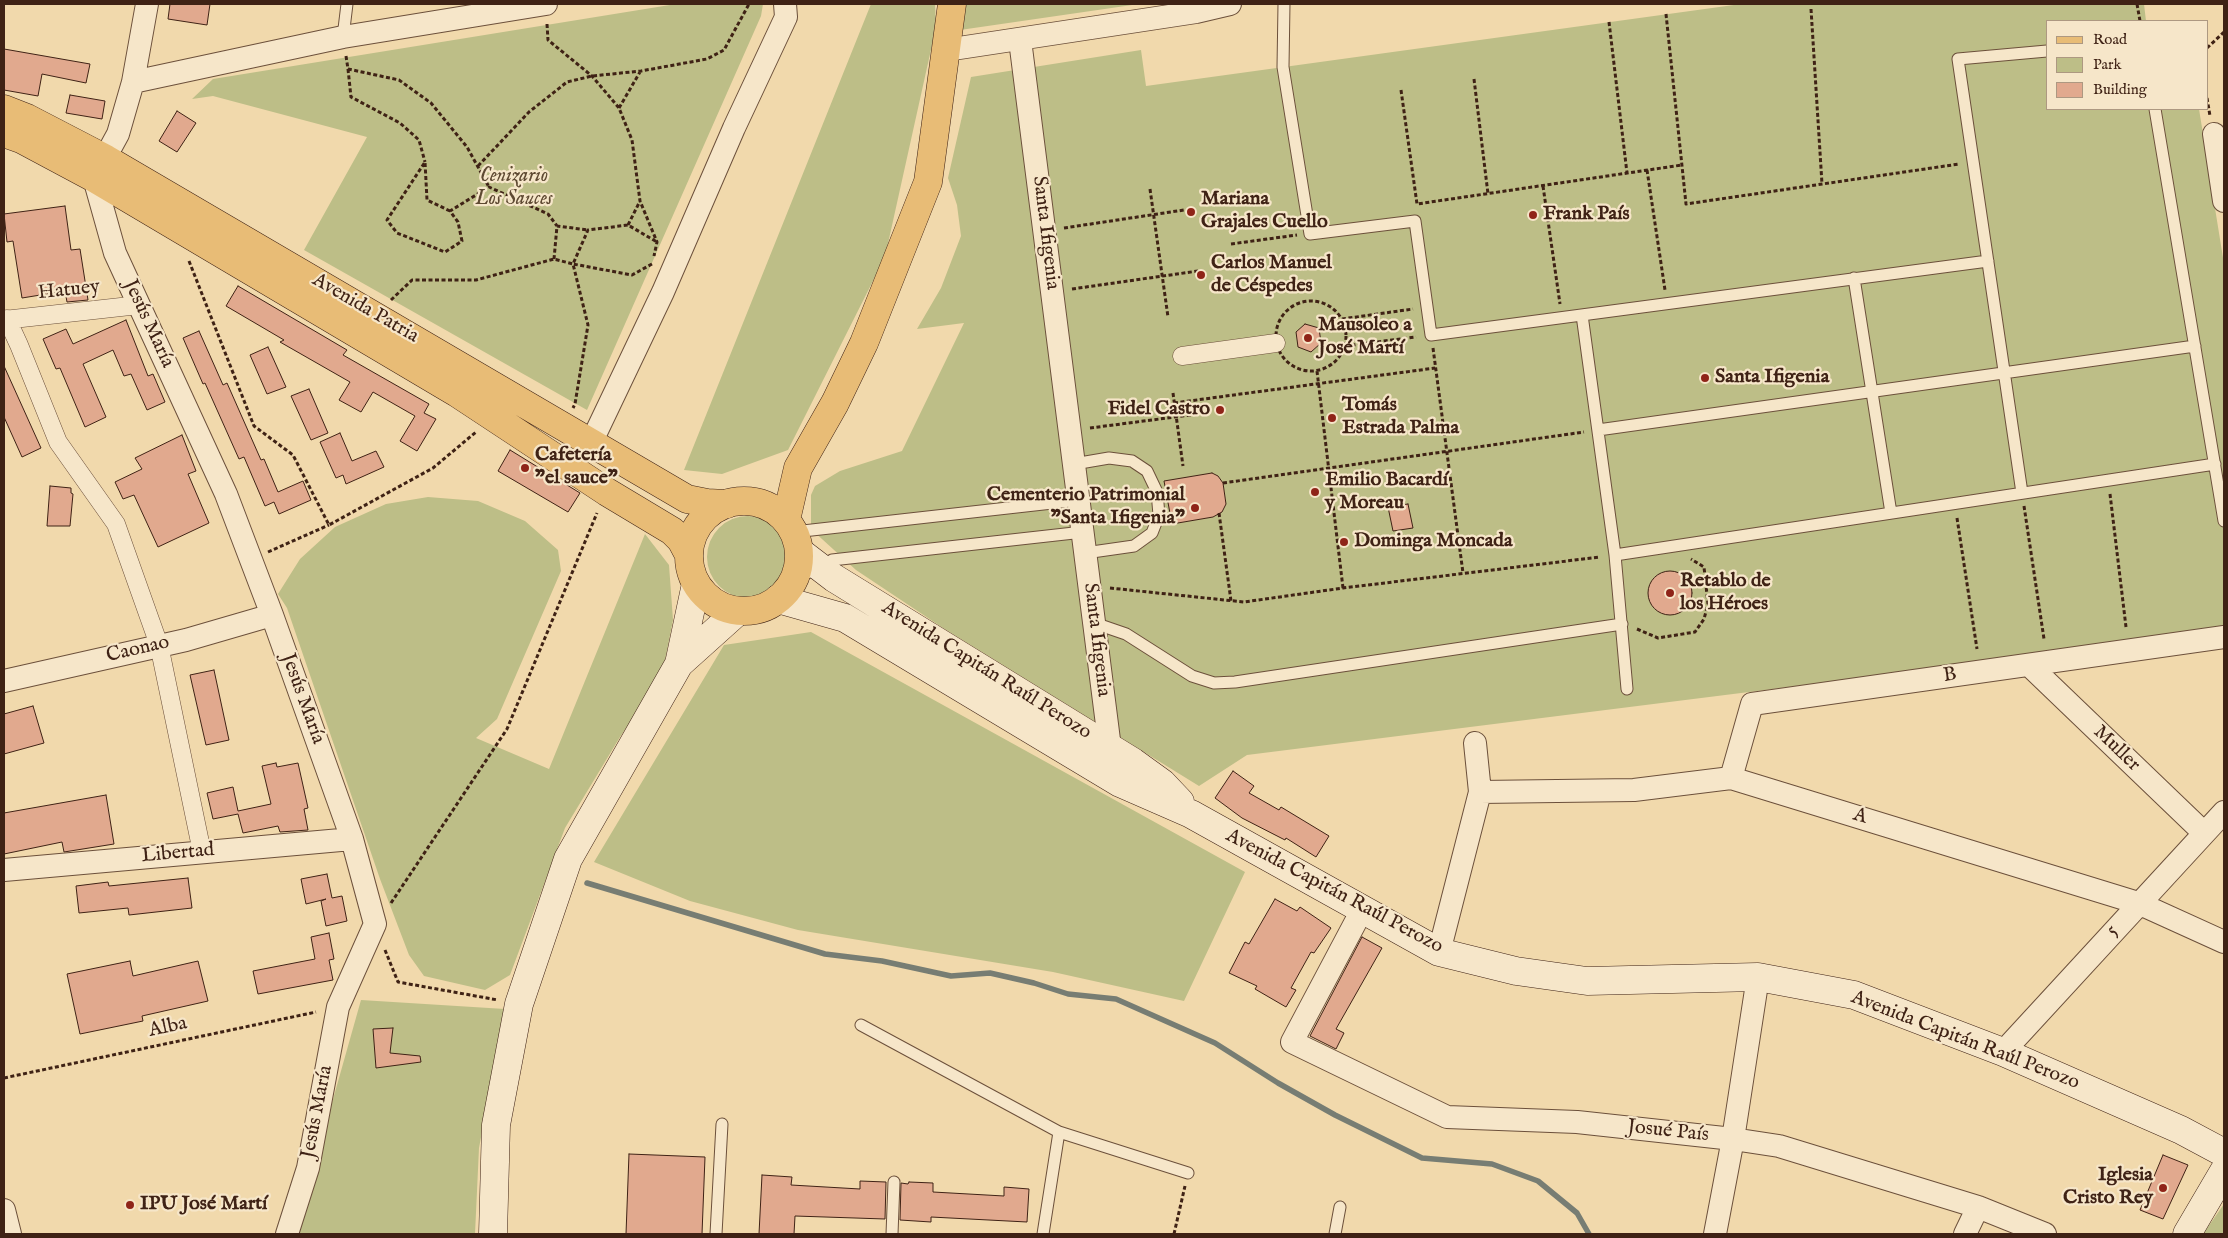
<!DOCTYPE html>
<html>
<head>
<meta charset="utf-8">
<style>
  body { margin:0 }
  #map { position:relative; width:2228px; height:1238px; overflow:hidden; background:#f1d9ac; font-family:"IM FELL English",serif }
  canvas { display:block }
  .frame { position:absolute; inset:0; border:5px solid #3f2215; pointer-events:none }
  .legend { position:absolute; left:2046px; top:20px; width:162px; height:90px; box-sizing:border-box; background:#f6e6c9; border:1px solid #ad9881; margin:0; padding:6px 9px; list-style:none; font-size:15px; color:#3f2215 }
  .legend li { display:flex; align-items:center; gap:10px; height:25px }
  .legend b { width:25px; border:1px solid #ad9881 }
</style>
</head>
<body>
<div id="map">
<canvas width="2228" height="1238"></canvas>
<div class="frame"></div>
<ul class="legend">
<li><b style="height:6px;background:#e8bc76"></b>Road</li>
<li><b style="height:14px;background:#bdbe87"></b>Park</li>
<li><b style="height:14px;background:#e1a98e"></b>Building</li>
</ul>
</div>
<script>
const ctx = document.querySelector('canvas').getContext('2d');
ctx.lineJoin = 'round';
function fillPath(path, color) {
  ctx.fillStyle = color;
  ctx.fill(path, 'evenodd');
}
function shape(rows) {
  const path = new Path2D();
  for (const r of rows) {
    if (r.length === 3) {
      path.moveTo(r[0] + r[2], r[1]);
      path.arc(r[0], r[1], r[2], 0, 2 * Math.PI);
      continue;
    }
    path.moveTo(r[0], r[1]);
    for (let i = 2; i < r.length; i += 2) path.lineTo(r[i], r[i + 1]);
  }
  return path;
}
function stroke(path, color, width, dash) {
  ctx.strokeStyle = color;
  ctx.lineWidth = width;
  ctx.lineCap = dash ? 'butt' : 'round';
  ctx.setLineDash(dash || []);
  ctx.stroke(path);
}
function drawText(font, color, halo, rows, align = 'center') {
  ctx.font = font + ' "IM FELL English",serif';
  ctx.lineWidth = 4.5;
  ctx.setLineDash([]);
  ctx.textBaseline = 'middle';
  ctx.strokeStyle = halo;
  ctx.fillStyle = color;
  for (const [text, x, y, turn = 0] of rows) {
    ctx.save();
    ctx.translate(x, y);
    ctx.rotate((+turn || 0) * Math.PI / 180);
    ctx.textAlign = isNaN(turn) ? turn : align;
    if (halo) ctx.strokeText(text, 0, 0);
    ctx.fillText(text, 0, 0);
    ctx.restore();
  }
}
fillPath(shape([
  [676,4,763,4,761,16,587,410,304,250,367,137,213,96,192,99,213,79],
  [871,4,935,4,936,27,885,257,788,450,722,474,684,470],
  [964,4,1139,4,960,30],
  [1741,4,2144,4,2146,21,2047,21,2047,109,2199,109,2224,264,2224,626,2020,658,1247,755,1199,786,943,628,856,570,811,529,811,495,815,486,840,471,902,451,964,323,917,329,941,288,961,236,957,205,948,178,971,77,1141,50,1146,86],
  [1212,473,1218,476,1223,483,1226,504,1222,512,1213,517,1172,524,1164,481],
  [428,497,478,501,525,521,558,550,561,571,497,719,476,738,549,769,645,534,669,565,673,620,662,676,620,737,565,828,510,975,485,990,424,976,409,955,380,879,287,608,278,594,300,559,335,527,386,504],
  [748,557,41],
  [811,632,1245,872,1184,1001,1053,972,798,930,690,901,594,862,724,645],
  [361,1000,505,1009,479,1148,475,1234,295,1234],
  [2224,1204,2224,1234,2203,1234]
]), '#bdbe87');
stroke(shape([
  [587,883,825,954,882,961,951,976,990,973,1034,983,1068,994,1116,999,1215,1043,1278,1083,1335,1115,1422,1158,1492,1164,1538,1181,1577,1213,1589,1234]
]), '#777d73', 5.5);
const building = shape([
  [170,4,210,4,207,25,168,19,170,4],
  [4,49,90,64,86,83,42,74,38,96,4,90,4,49],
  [70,95,105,101,102,119,66,113,70,95],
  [177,111,196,123,177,152,159,141,177,111],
  [65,206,71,250,80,249,88,300,67,302,65,291,22,298,13,241,7,242,4,214,65,206],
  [238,286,347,350,343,355,429,404,424,413,436,419,417,451,400,441,415,416,373,392,361,412,339,400,350,382,280,342,284,340,226,306,238,286],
  [126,320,148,376,153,374,165,402,147,410,131,374,124,376,113,350,83,364,106,417,85,427,60,368,56,369,43,339,66,329,73,344,126,320],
  [1305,324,1319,328,1321,343,1311,352,1298,347,1296,332,1305,324],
  [199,331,223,385,227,383,261,460,264,459,278,492,303,481,311,500,279,514,274,502,265,506,244,457,239,459,205,383,203,384,183,338,199,331],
  [268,347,286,387,267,394,250,355,268,347],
  [4,366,41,448,22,457,4,417,4,366],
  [309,389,328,433,311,440,291,396,309,389],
  [340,433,352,461,376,451,384,467,346,484,343,475,336,478,320,442,340,433],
  [182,435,196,471,188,474,209,523,158,547,134,495,123,499,115,482,142,469,135,458,182,435],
  [510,450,580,493,568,512,498,471,510,450],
  [1212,473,1218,476,1223,483,1226,504,1222,512,1213,517,1172,524,1164,481,1212,473],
  [50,486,71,488,71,493,73,494,70,526,47,526,50,486],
  [1408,504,1413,528,1393,531,1388,507,1408,504],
  [1670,593,22],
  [214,670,229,740,206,745,190,675,214,670],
  [33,706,44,743,4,754,4,714,33,706],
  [276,763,277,767,298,763,308,808,304,809,308,830,280,832,278,826,243,833,238,814,213,819,207,793,233,787,238,811,271,804,262,766,276,763],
  [1233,771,1254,786,1249,793,1279,810,1281,807,1329,836,1316,857,1286,838,1285,840,1242,818,1215,798,1233,771],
  [106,795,114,844,64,852,62,842,4,854,4,813,106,795],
  [327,874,332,898,342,896,347,921,326,926,321,901,326,899,306,904,301,879,327,874],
  [188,878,192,908,129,915,128,908,79,913,76,886,108,882,109,886,188,878],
  [1275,899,1297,911,1300,907,1331,928,1314,953,1311,952,1291,988,1296,990,1286,1007,1255,989,1257,986,1229,973,1245,942,1249,944,1275,899],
  [329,933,334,959,329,960,333,980,258,994,253,971,315,959,311,937,329,933],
  [1362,937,1382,948,1336,1029,1344,1033,1336,1049,1310,1036,1362,937],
  [130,961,133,976,198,961,208,1001,142,1016,143,1021,80,1034,67,974,130,961],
  [393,1028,390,1053,420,1056,421,1062,376,1068,373,1029,393,1028],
  [629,1154,705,1157,702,1234,626,1234,629,1154],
  [2163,1155,2188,1165,2163,1219,2140,1210,2163,1155],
  [762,1175,792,1177,791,1185,860,1189,860,1181,886,1182,885,1219,795,1216,794,1234,759,1234,762,1175],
  [909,1182,933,1183,933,1192,1004,1196,1004,1187,1029,1189,1027,1222,931,1217,931,1222,900,1220,901,1183,908,1184,909,1182]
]);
fillPath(building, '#e1a98e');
stroke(building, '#3f2215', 1);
const service = shape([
  [1284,4,1283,67,1310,234,1415,221,1431,335,1988,261],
  [343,37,347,4],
  [2155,109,2224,521],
  [1854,278,1891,513],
  [1582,315,1615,555,1627,689],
  [1598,430,2195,346],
  [1074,464,1109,458,1132,461,1147,471,1157,492,1159,515,1152,533,1134,546,1085,553],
  [2022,493,1958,59,2047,51],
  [794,532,1079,500],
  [1615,555,2215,464],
  [794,580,832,560,1083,532],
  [1094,623,1126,634,1192,676,1214,683,1235,682,1622,624],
  [861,1025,1059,1132,1188,1173],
  [716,1234,722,1124],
  [892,1234,894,1182],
  [1043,1234,1059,1132],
  [1335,1234,1340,1207]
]);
const pedestrian = shape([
  [7,319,19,345,58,442,116,524,159,645,202,852],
  [4,320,139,305],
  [1182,356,1276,343]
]);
const minor = shape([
  [147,4,133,82,118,134,94,178,115,253,226,494,272,615,352,839,375,924,338,1007,308,1168,287,1234],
  [1020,40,1110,748],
  [946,50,1196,12,1230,4],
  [133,82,343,37,546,4],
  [2214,134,2224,201],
  [591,443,663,292,734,128,786,17,785,4],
  [2029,665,2204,833],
  [4,681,186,640,272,615],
  [1731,778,1752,704,2224,637],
  [1480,792,1634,790,1731,778,2138,903,2224,942],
  [4,870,352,839],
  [1362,910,1292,1042,1447,1117,1577,1122,1733,1139,1779,1146,1978,1207,2045,1234],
  [1439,952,1480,792,1475,743],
  [2003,1052,2224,812],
  [4,1210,10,1234],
  [1715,1234,1733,1139,1758,977],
  [1965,1234,1978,1207]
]);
const secondary = shape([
  [800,552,834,578,1133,762,1162,783,1180,802],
  [778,599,845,618,1120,783,1191,814,1439,952,1516,971,1587,981,1758,977,1854,995,2003,1052,2181,1130,2224,1153],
  [679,664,738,611],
  [493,1234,496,1125,519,1004,568,859,679,664,696,584],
  [2187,1234,2224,1171]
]);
const primary = shape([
  [4,109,27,118,106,159,687,499,707,503,727,504],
  [4,133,21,139,94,178,457,393,607,492,672,531,681,540,689,555],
  [744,556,55],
  [786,520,798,468,835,403,864,343,928,182,952,4]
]);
stroke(service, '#6c503b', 13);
stroke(pedestrian, '#6c503b', 19);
stroke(minor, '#6c503b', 24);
stroke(secondary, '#3f2215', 29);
stroke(primary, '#3f2215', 29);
stroke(shape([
  [2137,4,2140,21],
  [1811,9,1822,184],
  [1666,14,1686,204,1959,164],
  [1609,22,1627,173],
  [547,24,548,40,592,76,619,108,632,140,640,201,657,242,654,256],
  [2207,48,2224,32],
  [346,56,348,69,399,80,431,103,467,147,489,187],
  [348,69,351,97,400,123,419,140,425,162],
  [1474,79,1488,194],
  [1401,90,1417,204,1682,165],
  [2207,98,2210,116],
  [619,108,640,72],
  [478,166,529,112,567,82,592,76,641,71,707,59,724,50,749,4],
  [1647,170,1665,290],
  [1543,186,1560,304],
  [1150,189,1168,317],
  [450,211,427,200,425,162,387,220,397,233,445,252,462,241,458,222,450,211,489,187,548,214,557,226],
  [628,225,640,201],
  [1064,228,1184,210],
  [1231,244,1297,235],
  [554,259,557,226,588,230],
  [189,261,254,426,293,455,329,525,433,468,476,432],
  [652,264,632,275,573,264,588,230,628,225,657,242],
  [1072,289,1198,271],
  [391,300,412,280,476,280,554,259,573,264,588,325,575,404,573,408],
  [1311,336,35],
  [1342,319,1413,309],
  [1345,346,1416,337],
  [1433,348,1463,573],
  [1317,371,1343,588],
  [1173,393,1183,466],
  [1174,403,1435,368],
  [1090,428,1198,414],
  [1223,483,1584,432],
  [2110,494,2126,627],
  [2024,506,2044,639],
  [1219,513,1231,601],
  [1957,518,1977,649],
  [268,552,329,525],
  [1110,588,1244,602,1343,588,1600,557],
  [1637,629,1658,638,1695,632,1704,619,1708,604,1704,567,1691,559],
  [391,903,507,729,597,513],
  [385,950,398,982,498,1000],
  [4,1078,316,1012],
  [1174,1234,1185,1186]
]), '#3f2215', 3, [4, 2.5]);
stroke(service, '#f6e6c9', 11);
stroke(pedestrian, '#f6e6c9', 18);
stroke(minor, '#f6e6c9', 22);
stroke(secondary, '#f6e6c9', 28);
stroke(primary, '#e8bc76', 28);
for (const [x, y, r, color] of [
  [1191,212,5,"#8f2418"],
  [1533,215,5,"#8f2418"],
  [1201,275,5,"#8f2418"],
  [1308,338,5,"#8f2418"],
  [1705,378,5,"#8f2418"],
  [1220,410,5,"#8f2418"],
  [1332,418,5,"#8f2418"],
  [525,468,5,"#8f2418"],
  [1315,492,5,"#8f2418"],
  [1195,508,5,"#8f2418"],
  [1344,542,5,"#8f2418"],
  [1670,593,5,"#8f2418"],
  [2163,1188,5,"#8f2418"],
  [130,1205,5,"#8f2418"]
]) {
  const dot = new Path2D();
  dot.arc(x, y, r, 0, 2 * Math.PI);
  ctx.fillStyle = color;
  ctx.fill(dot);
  stroke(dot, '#f6e6c9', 2);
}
drawText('italic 20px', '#5e4932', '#f6e6c9', [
  ["Cenizario",514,177],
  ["Los Sauces",514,200]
]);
drawText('bold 20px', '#3f2215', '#f6e6c9', [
  ["Mariana",1201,200],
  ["Grajales Cuello",1201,223],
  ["Frank País",1543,215],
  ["Carlos Manuel",1211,264],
  ["de Céspedes",1211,287],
  ["Mausoleo a",1318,326],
  ["José Martí",1318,349],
  ["Santa Ifigenia",1715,378],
  ["Tomás",1342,406],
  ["Estrada Palma",1342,429],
  ["Fidel Castro",1210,410,"right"],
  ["Cafetería",535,456],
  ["\"el sauce\"",535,479],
  ["Emilio Bacardí",1325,481],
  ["y Moreau",1325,504],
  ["Cementerio Patrimonial",1185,496,"right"],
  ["\"Santa Ifigenia\"",1185,519,"right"],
  ["Dominga Moncada",1354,542],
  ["Retablo de",1680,582],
  ["los Héroes",1680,605],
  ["Iglesia",2153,1176,"right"],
  ["Cristo Rey",2153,1199,"right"],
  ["IPU José Martí",140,1205]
], 'left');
drawText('20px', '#3f2215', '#f6e6c9', [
  ["Santa Ifigenia",1045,233,83],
  ["Hatuey",69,291,-6],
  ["Avenida Patria",365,309,30],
  ["Jesús María",148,324,65],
  ["Santa Ifigenia",1096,640,83],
  ["Caonao",138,650,-13],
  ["Avenida Capitán Raúl Perozo",986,671,32],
  ["B",1950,676,-8],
  ["Jesús María",302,699,70],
  ["Muller",2116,749,44],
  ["A",1860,817,17],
  ["Libertad",178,854,-5],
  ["Avenida Capitán Raúl Perozo",1334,892,28],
  ["5",2113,931,-48],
  ["Alba",168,1028,-12],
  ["Avenida Capitán Raúl Perozo",1965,1041,21],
  ["Jesús María",318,1112,-79],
  ["Josué País",1668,1132,6]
]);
</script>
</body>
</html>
